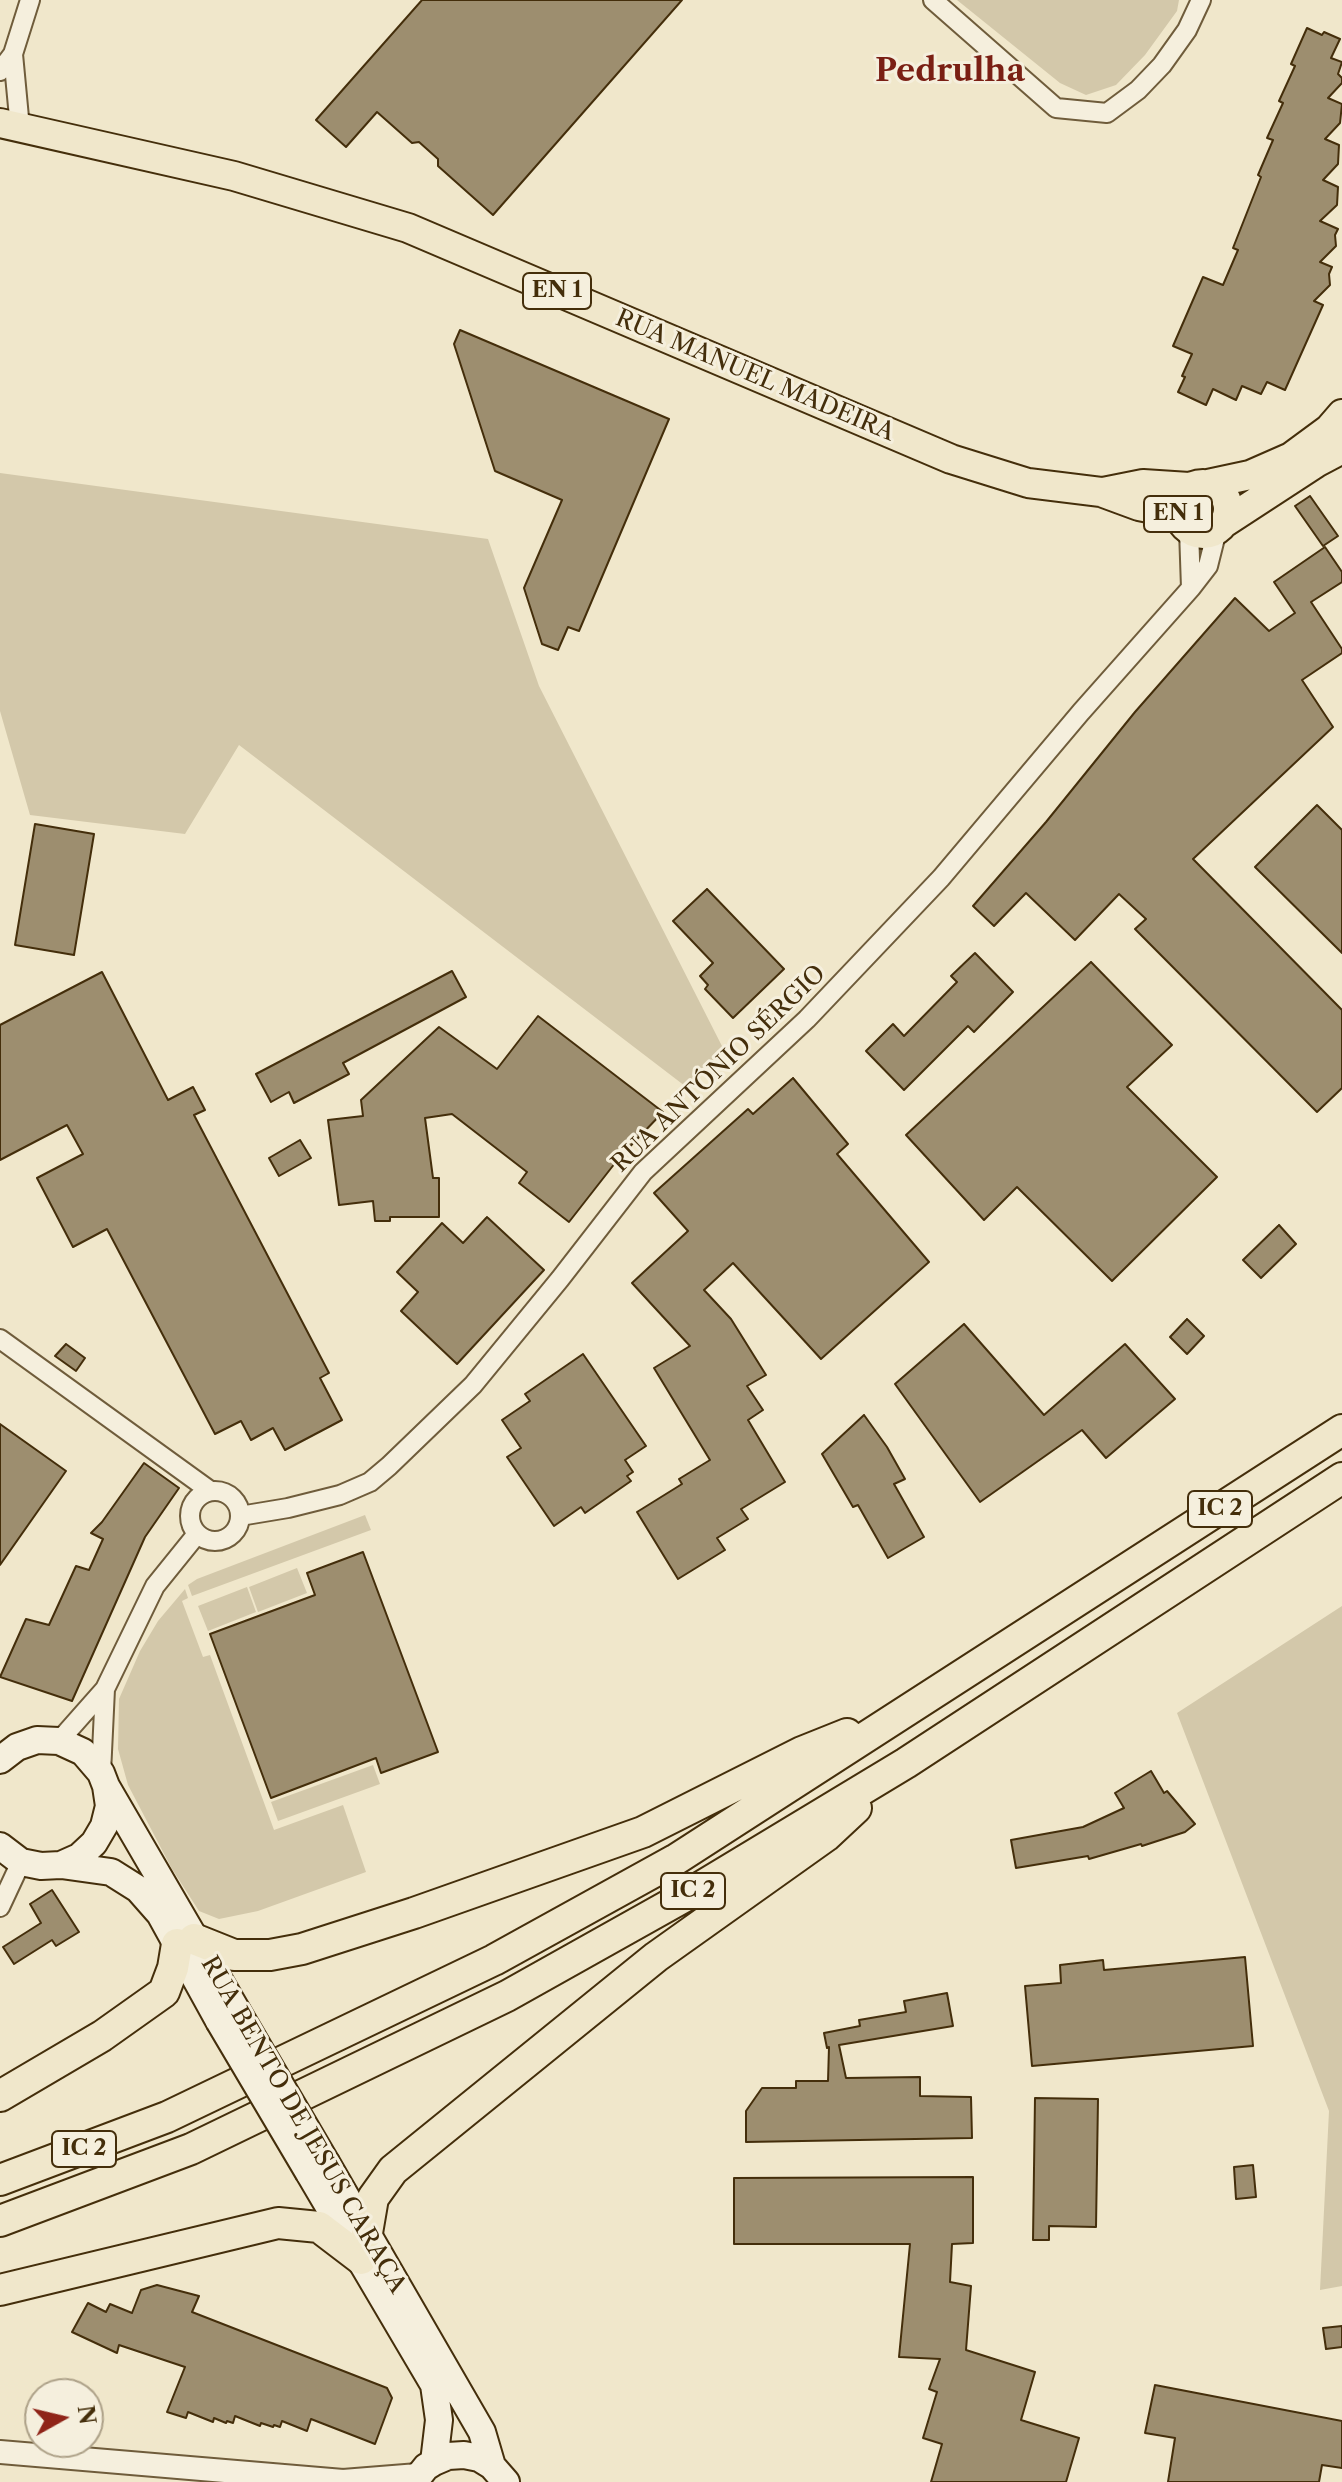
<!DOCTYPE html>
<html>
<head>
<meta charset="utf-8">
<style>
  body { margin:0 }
  #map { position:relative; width:1342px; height:2482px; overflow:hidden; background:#f0e7cb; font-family:"Libre Caslon Text",serif }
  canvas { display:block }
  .north { position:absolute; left:24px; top:2378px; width:80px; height:80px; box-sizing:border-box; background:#f5efdd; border:2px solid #aea289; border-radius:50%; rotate:82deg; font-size:22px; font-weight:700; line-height:32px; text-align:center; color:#442e0b }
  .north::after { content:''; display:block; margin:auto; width:28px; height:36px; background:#8f2418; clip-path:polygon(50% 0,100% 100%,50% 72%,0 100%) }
</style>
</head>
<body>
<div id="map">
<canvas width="1342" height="2482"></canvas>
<div class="north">N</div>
</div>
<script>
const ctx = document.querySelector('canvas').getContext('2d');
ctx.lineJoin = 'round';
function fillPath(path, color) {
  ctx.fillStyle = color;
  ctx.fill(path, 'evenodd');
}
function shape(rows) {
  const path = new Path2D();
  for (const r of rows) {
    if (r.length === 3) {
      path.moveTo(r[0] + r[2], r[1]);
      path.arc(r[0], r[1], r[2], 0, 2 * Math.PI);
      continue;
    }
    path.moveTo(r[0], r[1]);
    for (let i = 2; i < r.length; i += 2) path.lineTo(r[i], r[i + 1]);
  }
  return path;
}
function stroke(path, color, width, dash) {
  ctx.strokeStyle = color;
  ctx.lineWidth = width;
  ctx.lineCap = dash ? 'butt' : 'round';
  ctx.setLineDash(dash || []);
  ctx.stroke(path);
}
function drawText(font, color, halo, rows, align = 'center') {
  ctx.font = font + ' "Libre Caslon Text",serif';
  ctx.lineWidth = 6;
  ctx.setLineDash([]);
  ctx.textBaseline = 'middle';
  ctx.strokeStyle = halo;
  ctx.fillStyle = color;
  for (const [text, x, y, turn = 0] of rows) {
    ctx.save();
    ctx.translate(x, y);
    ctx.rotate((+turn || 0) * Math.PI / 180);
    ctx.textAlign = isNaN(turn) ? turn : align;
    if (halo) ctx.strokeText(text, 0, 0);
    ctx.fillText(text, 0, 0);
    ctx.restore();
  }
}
fillPath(shape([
  [957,0,1179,0,1177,11,1145,55,1116,85,1086,95,1060,83],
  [0,473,488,539,539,686,725,1052,685,1086,239,745,185,834,30,815,0,711],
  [365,1515,371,1530,192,1596,188,1585,197,1579],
  [297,1568,307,1593,258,1612,249,1587],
  [247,1587,256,1612,208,1631,198,1606],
  [185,1589,188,1598,182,1601,203,1657,210,1655,274,1830,343,1805,366,1872,258,1911,219,1919,199,1911,172,1869,128,1785,118,1749,119,1699,140,1651,158,1621],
  [1342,1606,1342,2286,1320,2290,1329,2111,1177,1713],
  [373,1765,380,1784,278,1821,271,1802]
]), '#d3c8aa');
const building = shape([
  [422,0,682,0,493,215,438,166,438,159,419,142,412,143,377,112,346,147,316,120,422,0],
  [1307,28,1322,35,1324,32,1340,39,1331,58,1342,62,1338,74,1342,78,1342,83,1328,98,1342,104,1340,123,1325,139,1339,145,1338,164,1323,180,1338,187,1337,205,1320,221,1338,229,1335,235,1336,246,1320,262,1332,267,1329,274,1330,285,1314,301,1323,305,1285,390,1267,382,1261,394,1242,386,1236,400,1213,389,1206,405,1178,392,1185,377,1182,376,1192,354,1173,346,1203,277,1223,285,1238,250,1233,248,1261,177,1258,175,1273,140,1267,138,1283,103,1279,101,1295,66,1291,64,1307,28],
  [460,330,669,419,579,631,568,627,558,650,542,644,524,588,562,500,495,471,454,344,460,330],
  [1310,496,1338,536,1323,546,1295,506,1310,496],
  [1325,547,1342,572,1342,582,1311,602,1342,649,1342,653,1302,680,1333,727,1193,859,1342,1010,1342,1088,1317,1112,1135,929,1146,919,1119,894,1075,940,1026,893,994,926,973,906,1046,822,1135,712,1235,598,1269,631,1295,613,1274,582,1325,547],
  [1317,805,1342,830,1342,953,1255,867,1317,805],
  [35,824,94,834,74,955,15,945,35,824],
  [707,889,784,969,733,1018,705,989,708,985,700,976,713,963,673,921,707,889],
  [975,953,1013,992,974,1032,968,1026,904,1090,866,1051,893,1024,904,1036,957,982,951,976,975,953],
  [1091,962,1172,1045,1127,1087,1217,1177,1112,1281,1017,1187,984,1220,906,1135,1091,962],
  [452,971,466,997,343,1063,349,1074,294,1103,289,1092,271,1102,256,1074,452,971],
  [102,972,168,1100,193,1087,205,1110,194,1115,329,1373,320,1378,342,1420,285,1450,273,1428,251,1440,241,1421,215,1434,107,1229,73,1247,37,1178,83,1154,67,1125,0,1160,0,1025,102,972],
  [538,1016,663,1112,619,1158,569,1222,519,1183,527,1172,452,1114,425,1118,433,1178,439,1178,439,1217,390,1217,390,1221,375,1221,373,1201,339,1205,328,1120,363,1116,361,1100,439,1027,497,1069,538,1016],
  [793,1078,848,1144,837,1154,929,1262,821,1359,733,1263,704,1290,731,1319,766,1375,747,1386,763,1410,748,1420,785,1482,741,1509,748,1519,717,1538,725,1550,678,1579,637,1512,682,1484,679,1479,710,1460,654,1368,690,1346,632,1283,688,1231,654,1193,748,1109,753,1114,793,1078],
  [300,1140,311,1158,279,1176,269,1158,300,1140],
  [487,1217,544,1270,457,1364,401,1311,418,1292,397,1272,442,1223,463,1243,487,1217],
  [1279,1225,1296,1244,1261,1278,1243,1260,1279,1225],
  [1187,1319,1204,1336,1187,1354,1170,1337,1187,1319],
  [964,1324,1044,1415,1125,1344,1175,1399,1106,1458,1082,1430,980,1502,895,1384,964,1324],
  [66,1344,85,1358,76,1371,55,1356,66,1344],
  [583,1354,646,1446,625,1460,633,1472,627,1476,631,1481,585,1513,581,1507,554,1526,507,1457,521,1448,502,1420,530,1401,525,1394,583,1354],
  [864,1415,887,1447,905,1479,894,1484,924,1537,888,1558,858,1505,853,1507,822,1454,864,1415],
  [0,1424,66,1471,0,1565,0,1424],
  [144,1463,179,1488,145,1537,72,1701,0,1677,26,1619,49,1625,76,1566,89,1570,103,1539,91,1533,102,1522,144,1463],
  [363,1552,438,1752,381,1773,376,1758,271,1798,210,1634,315,1595,307,1573,363,1552],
  [1151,1771,1164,1793,1167,1791,1195,1824,1185,1832,1142,1846,1141,1844,1089,1859,1088,1856,1016,1868,1011,1840,1083,1827,1124,1808,1115,1793,1151,1771],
  [52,1890,79,1932,56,1946,52,1940,14,1964,3,1947,41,1923,30,1904,52,1890],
  [1245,1957,1253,2046,1032,2066,1025,1986,1061,1983,1060,1965,1103,1960,1104,1970,1245,1957],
  [947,1993,953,2026,839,2045,846,2078,920,2077,920,2096,971,2097,972,2138,746,2142,746,2111,762,2088,796,2088,796,2081,828,2081,829,2047,827,2048,824,2033,860,2026,859,2020,906,2012,904,2001,947,1993],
  [1035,2098,1098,2099,1096,2227,1049,2226,1049,2240,1033,2240,1035,2098],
  [1253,2165,1256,2197,1236,2199,1234,2167,1253,2165],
  [973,2177,973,2243,952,2244,950,2282,971,2286,966,2350,1035,2372,1021,2420,1079,2438,1066,2482,931,2482,942,2444,923,2438,937,2392,929,2389,940,2359,899,2357,910,2244,734,2244,734,2178,973,2177],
  [157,2285,199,2296,192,2312,387,2388,392,2398,375,2444,311,2419,307,2431,282,2421,280,2427,274,2425,273,2427,261,2423,260,2426,235,2416,233,2423,227,2421,226,2423,214,2418,213,2422,188,2412,186,2418,167,2412,185,2367,119,2345,117,2353,72,2332,88,2303,106,2312,110,2304,132,2313,141,2290,157,2285],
  [1342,2326,1342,2347,1326,2349,1323,2328,1342,2326],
  [1155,2385,1342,2421,1342,2468,1322,2465,1319,2482,1168,2482,1175,2438,1145,2433,1155,2385]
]);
fillPath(building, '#9d8e6f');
stroke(building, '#442e0b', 2);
const minor = shape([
  [933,0,1056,108,1107,113,1138,90,1162,65,1187,30,1201,0],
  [13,54,20,128],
  [0,71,13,54,30,0],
  [1189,530,1191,588],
  [0,1339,209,1490],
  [215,1516,25],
  [240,1516,288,1508,340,1495,370,1482,389,1466,473,1385,560,1279,643,1172,807,1019,941,878,1081,712,1191,588,1208,566,1217,530],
  [59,1741,105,1689,155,1586,197,1534],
  [101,1773,105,1689],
  [0,1907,21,1862]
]);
const tertiary = shape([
  [0,2452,343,2481,418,2475]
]);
const secondary = shape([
  [0,1760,17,1747,37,1740,59,1741,83,1752,101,1773,106,1786,109,1806,104,1826,94,1843,79,1857,61,1865,41,1866,21,1862,0,1846],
  [106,1786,237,2011],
  [61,1865,111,1872,138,1889,160,1914,219,2021],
  [327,2164,482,2432,492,2466],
  [309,2173,434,2385,439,2420,434,2462],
  [414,2482,426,2467,434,2462,448,2456,464,2455,479,2458,492,2466,506,2482]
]);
const primary = shape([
  [0,123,234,176,408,228,951,459,1028,483,1101,492,1139,506,1178,514],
  [1203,509,25],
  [1208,484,1250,475,1291,457,1329,429,1342,414],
  [1103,492,1143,484,1189,487],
  [1224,523,1316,463,1342,449]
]);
const trunk = shape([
  [194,1939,234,1955,270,1955,302,1949,414,1913,643,1832,802,1752,847,1734],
  [0,2096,102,2036,164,1992,173,1968,177,1944],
  [0,2180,167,2117,494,1960,675,1860,1342,1430],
  [0,2221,191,2149,507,1996,689,1894,906,1763,1342,1478],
  [367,2233,373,2198,393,2170,656,1957,826,1836,856,1808],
  [0,2290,278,2223,319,2227,361,2259]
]);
stroke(minor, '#6f5c3b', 22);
stroke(tertiary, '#6f5c3b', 26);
stroke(secondary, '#442e0b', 30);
stroke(primary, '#442e0b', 32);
stroke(trunk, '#442e0b', 34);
stroke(minor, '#f5efdd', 18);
stroke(tertiary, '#f5efdd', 22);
stroke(secondary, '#f5efdd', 26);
stroke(primary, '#f0e7cb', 28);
stroke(trunk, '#f0e7cb', 30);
const secondaryBridge = shape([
  [237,2011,327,2164],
  [219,2021,309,2173]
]);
stroke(secondaryBridge, '#442e0b', 30, []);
stroke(secondaryBridge, '#f5efdd', 26);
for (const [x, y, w] of [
  [557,291,68],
  [1178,514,68],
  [1220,1509,64],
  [693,1891,64],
  [84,2149,64]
]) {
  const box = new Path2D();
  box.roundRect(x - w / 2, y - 18, w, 36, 6);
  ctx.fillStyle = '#f5efdd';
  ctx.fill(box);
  stroke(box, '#442e0b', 2);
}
drawText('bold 22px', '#442e0b', null, [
  ["EN 1",557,291],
  ["EN 1",1178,514],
  ["IC 2",1220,1509],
  ["IC 2",693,1891],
  ["IC 2",84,2149]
]);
drawText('24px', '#442e0b', '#f5efdd', [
  ["RUA MANUEL MADEIRA",755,376,23],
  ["RUA ANTÓNIO SÉRGIO",719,1069,-44],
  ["RUA BENTO DE JESUS CARAÇA",303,2125,60]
]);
drawText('bold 32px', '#7a1f14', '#f5efdd', [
  ["Pedrulha",950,72]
]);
</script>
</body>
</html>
